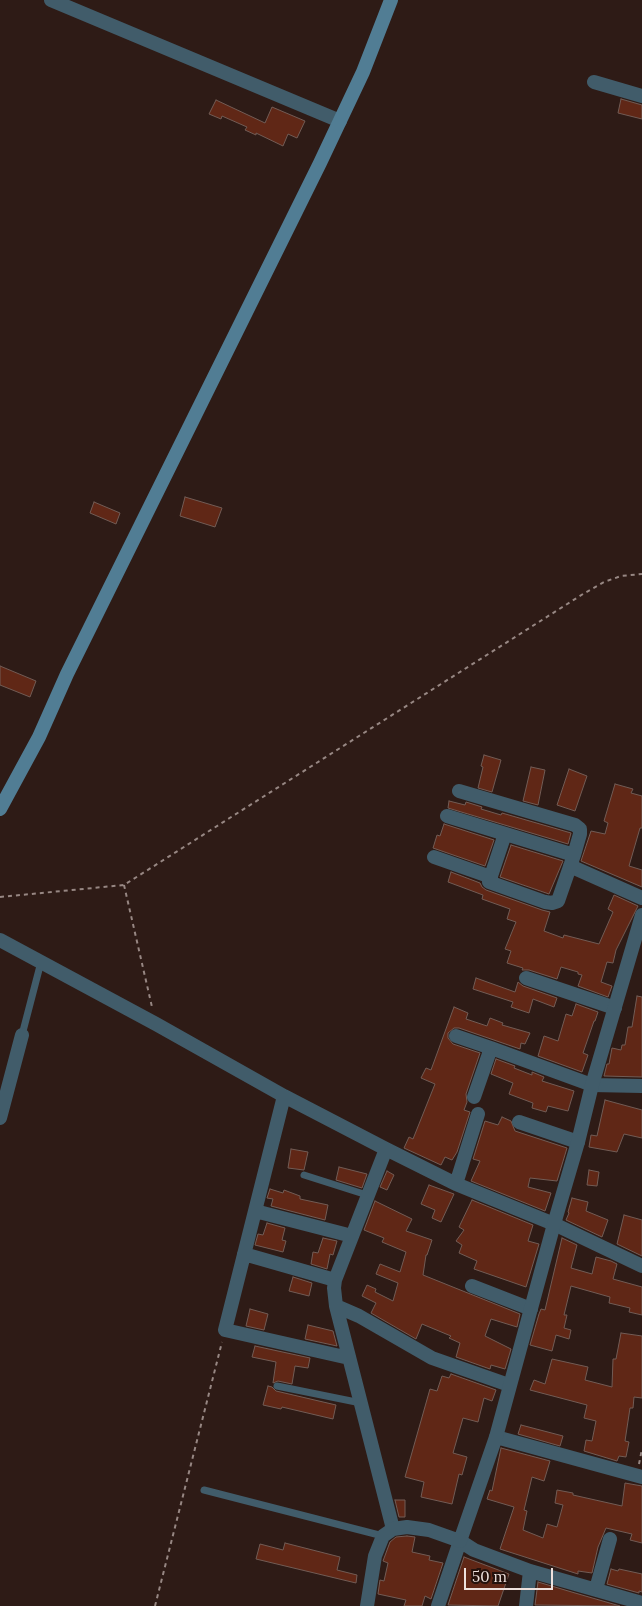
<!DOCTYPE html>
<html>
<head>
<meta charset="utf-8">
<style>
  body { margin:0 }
  #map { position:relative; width:642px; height:1606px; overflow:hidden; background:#2e1b16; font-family:Lora,serif }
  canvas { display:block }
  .scale { position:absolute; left:464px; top:1568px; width:89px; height:22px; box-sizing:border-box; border:2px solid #eee1dd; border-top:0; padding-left:6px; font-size:15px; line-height:18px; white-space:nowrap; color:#eee1dd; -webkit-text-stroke:4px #24120d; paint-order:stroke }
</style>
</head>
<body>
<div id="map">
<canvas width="642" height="1606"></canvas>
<div class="scale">50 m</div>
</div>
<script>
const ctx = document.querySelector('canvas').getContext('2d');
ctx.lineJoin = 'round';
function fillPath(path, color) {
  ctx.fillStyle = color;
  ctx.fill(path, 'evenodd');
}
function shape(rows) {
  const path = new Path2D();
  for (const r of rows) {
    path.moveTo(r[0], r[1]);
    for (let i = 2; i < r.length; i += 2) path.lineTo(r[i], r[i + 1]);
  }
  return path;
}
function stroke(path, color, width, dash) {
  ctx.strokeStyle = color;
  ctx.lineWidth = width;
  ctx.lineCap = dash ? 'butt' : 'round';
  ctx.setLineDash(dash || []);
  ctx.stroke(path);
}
const building = shape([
  [621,99,642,105,642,119,618,113,621,99],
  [216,100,265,123,272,107,305,121,297,138,288,134,283,146,256,133,256,135,245,130,247,127,222,116,221,119,209,114,216,100],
  [185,497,222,508,215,527,180,516,185,497],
  [94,502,120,513,116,524,90,513,94,502],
  [0,666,36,681,30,697,0,685,0,666],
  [484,755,501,760,492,792,478,788,483,767,481,766,484,755],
  [531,767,545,770,538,805,523,801,531,767],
  [569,769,587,776,575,811,557,805,569,769],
  [615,784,633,789,631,793,642,796,642,828,640,828,629,866,642,870,642,887,581,861,591,831,605,834,608,823,604,821,615,784],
  [449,801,465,805,466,802,482,807,481,809,501,815,502,813,571,833,568,844,448,808,449,801],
  [444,824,494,840,485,866,433,848,437,835,440,836,444,824],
  [511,845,563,861,549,894,500,877,511,845],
  [451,872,480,883,482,887,486,890,542,910,550,912,544,931,563,938,564,935,599,944,613,912,608,909,614,895,638,906,616,950,613,963,607,962,601,982,612,986,608,997,578,986,582,975,578,974,578,972,561,967,557,979,529,970,522,970,523,968,507,963,511,951,505,949,516,922,507,919,510,909,482,899,483,895,448,882,451,872],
  [476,978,515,992,518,982,523,986,557,998,554,1007,533,999,529,1013,511,1007,513,1002,473,989,476,978],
  [637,996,642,997,642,1077,604,1076,607,1064,609,1064,612,1048,621,1050,622,1045,625,1045,628,1027,632,1027,637,996],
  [576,1004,598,1012,595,1021,594,1021,583,1053,588,1055,582,1072,538,1056,544,1036,558,1041,566,1014,572,1016,576,1004],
  [454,1007,468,1013,466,1019,487,1026,490,1018,503,1023,502,1025,530,1033,525,1044,521,1043,520,1049,459,1028,454,1028,448,1033,448,1038,453,1044,480,1053,466,1094,467,1102,464,1110,470,1112,457,1152,452,1160,445,1157,441,1165,404,1148,409,1137,413,1139,435,1084,421,1078,426,1068,431,1070,454,1007],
  [496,1059,515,1066,514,1068,532,1075,532,1072,544,1077,542,1081,574,1091,568,1111,548,1106,546,1112,532,1108,533,1103,509,1094,513,1083,491,1074,496,1059],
  [605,1100,642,1110,642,1138,624,1134,617,1152,589,1147,591,1135,597,1136,605,1100],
  [502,1117,511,1121,515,1131,567,1148,557,1181,530,1178,528,1187,551,1193,545,1211,471,1181,480,1161,473,1159,485,1121,498,1125,502,1117],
  [291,1149,308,1152,304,1170,288,1168,291,1149],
  [339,1167,367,1174,362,1188,336,1180,339,1167],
  [589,1170,599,1172,597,1186,587,1185,589,1170],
  [387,1171,394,1175,387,1190,380,1187,387,1171],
  [429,1185,454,1194,441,1222,432,1218,435,1210,421,1204,429,1185],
  [270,1189,283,1193,284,1190,300,1196,300,1199,328,1205,325,1220,271,1206,273,1199,267,1198,270,1189],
  [572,1198,588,1202,586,1211,608,1220,602,1237,566,1220,569,1213,568,1212,572,1198],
  [472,1200,533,1225,528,1241,539,1244,526,1287,474,1269,477,1261,459,1253,462,1245,456,1241,464,1230,459,1227,472,1200],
  [375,1201,412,1219,406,1231,432,1240,427,1255,426,1255,423,1275,520,1314,517,1327,491,1319,485,1336,511,1349,505,1369,491,1365,490,1369,456,1357,460,1343,449,1338,451,1336,422,1324,416,1339,371,1313,376,1303,362,1296,367,1285,376,1289,375,1292,393,1301,398,1283,376,1274,380,1264,400,1272,406,1252,382,1242,384,1238,364,1230,375,1201],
  [624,1215,642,1220,642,1256,617,1244,624,1215],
  [267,1223,285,1228,282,1240,286,1241,283,1252,255,1245,258,1234,263,1235,267,1223],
  [323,1238,337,1241,333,1255,330,1254,327,1269,311,1264,313,1252,318,1253,323,1238],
  [562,1238,577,1245,571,1268,592,1274,596,1257,611,1261,617,1264,613,1279,642,1287,642,1315,629,1312,630,1308,609,1303,610,1297,571,1286,564,1315,567,1315,564,1328,571,1330,569,1339,556,1335,552,1351,530,1345,539,1314,541,1309,545,1310,562,1238],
  [293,1277,312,1283,309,1296,289,1291,293,1277],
  [250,1309,268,1314,264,1330,246,1326,250,1309],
  [308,1325,333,1331,337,1346,305,1339,308,1325],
  [621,1333,642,1336,642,1398,634,1397,633,1408,630,1408,625,1441,629,1442,626,1457,619,1456,617,1461,584,1451,586,1440,592,1441,596,1421,584,1418,587,1405,530,1390,534,1380,545,1384,552,1359,588,1367,585,1380,612,1387,613,1359,616,1359,621,1333],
  [255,1346,310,1358,308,1368,295,1366,292,1384,278,1381,273,1383,276,1362,252,1357,255,1346],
  [451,1374,496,1390,492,1401,484,1398,478,1422,463,1418,453,1453,467,1457,462,1475,459,1474,452,1504,421,1497,424,1482,405,1477,430,1389,437,1391,442,1376,449,1378,451,1374],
  [268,1386,272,1387,276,1391,336,1405,333,1419,282,1407,281,1409,263,1405,268,1386],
  [521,1425,563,1436,560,1446,518,1434,521,1425],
  [501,1448,550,1461,544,1481,532,1477,524,1510,527,1511,523,1530,543,1538,547,1524,557,1527,563,1505,555,1503,557,1490,573,1493,573,1495,622,1506,625,1483,642,1486,642,1543,630,1540,632,1534,606,1528,598,1547,592,1573,578,1571,578,1574,500,1549,514,1507,487,1499,490,1490,492,1491,501,1448],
  [395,1500,405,1500,405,1517,399,1517,395,1500],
  [407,1536,415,1537,412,1552,430,1556,429,1560,443,1563,431,1599,425,1596,422,1606,404,1606,406,1600,378,1594,380,1580,384,1581,388,1563,383,1561,390,1542,396,1537,407,1536],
  [285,1543,340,1557,337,1570,357,1575,356,1583,256,1559,260,1544,283,1550,285,1543],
  [464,1557,509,1574,498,1606,448,1605,464,1557],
  [611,1569,618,1571,619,1569,642,1574,642,1592,639,1591,639,1593,607,1584,611,1569],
  [538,1582,575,1593,620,1606,535,1605,538,1582]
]);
fillPath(building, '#602716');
stroke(building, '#725c55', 1);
stroke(shape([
  [124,885,152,1007],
  [0,897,124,885,583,594,604,582,621,576,642,574],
  [639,1464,642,1449],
  [155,1606,222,1342]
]), '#978783', 2, [4, 4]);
stroke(shape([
  [22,1035,41,962],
  [304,1175,367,1195],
  [277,1386,361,1403],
  [204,1490,383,1536]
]), '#415c6a', 7);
stroke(shape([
  [594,82,642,96],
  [459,791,575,825,580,829,580,834,574,855,558,901,552,903,545,902,489,882,505,834],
  [447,816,574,855],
  [434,857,491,877],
  [570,866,642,898],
  [0,940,156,1024,284,1096,386,1149,456,1184,554,1224,642,1266],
  [526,978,615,1008],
  [456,1036,491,1048],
  [284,1096,225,1330,349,1358],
  [474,1097,491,1048,592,1085,642,1086],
  [0,1118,22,1035],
  [519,1122,578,1142],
  [456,1184,478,1114],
  [255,1211,352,1236],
  [244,1254,335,1280,334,1288,336,1306,393,1529],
  [335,1280,386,1149],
  [472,1286,531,1309],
  [336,1306,359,1316,432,1358,509,1385],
  [496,1437,642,1477],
  [596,1589,610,1539],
  [438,1606,460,1541,474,1550,530,1571,642,1603],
  [526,1606,530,1571]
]), '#415c6a', 14);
stroke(shape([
  [51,0,340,121],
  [367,1606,375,1556,383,1536,393,1529,407,1527,429,1530,460,1541,496,1437,554,1224,578,1142,592,1085,642,915]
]), '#415c6a', 14);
stroke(shape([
  [0,809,39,737,67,674,320,163,363,72,391,0]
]), '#517d94', 14);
</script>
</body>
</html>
